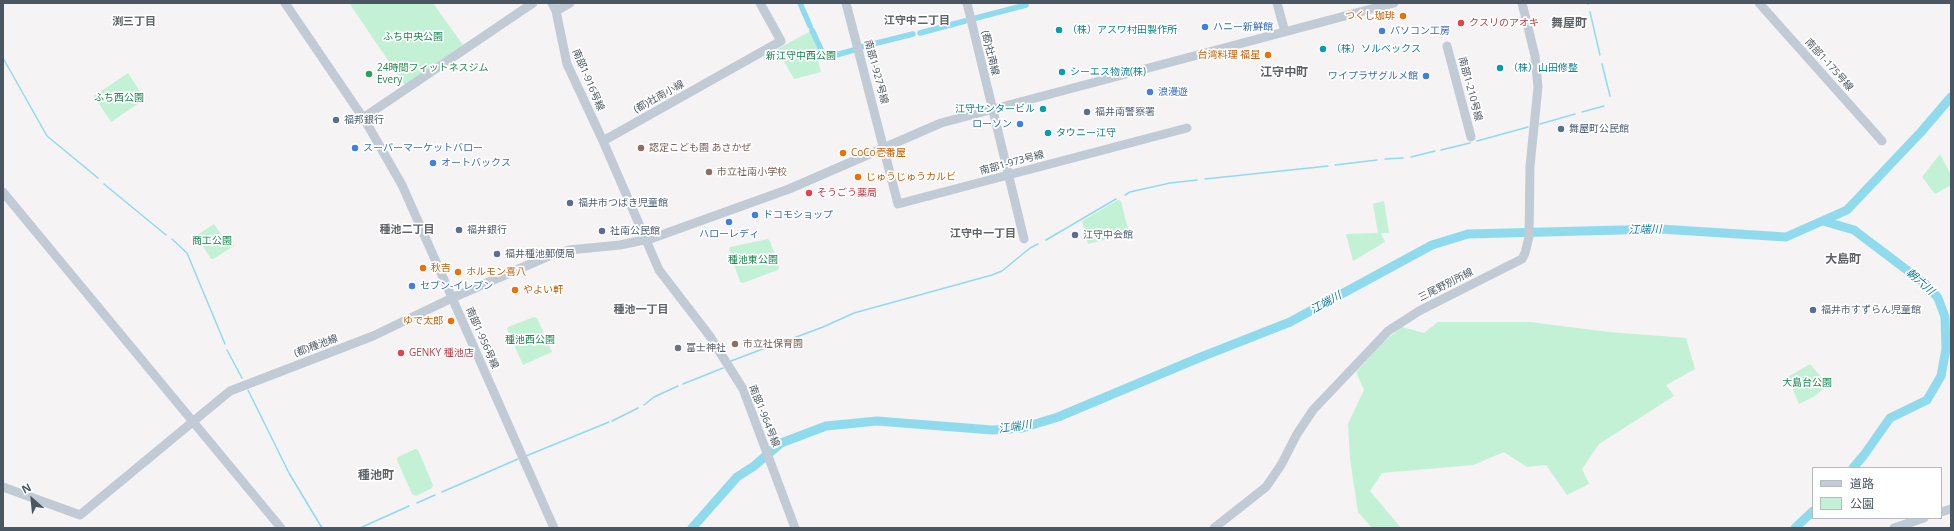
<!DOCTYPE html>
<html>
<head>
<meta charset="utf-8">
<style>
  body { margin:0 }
  #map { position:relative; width:1954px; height:531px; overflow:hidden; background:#f5f3f3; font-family:"Open Sans","Noto Sans JP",sans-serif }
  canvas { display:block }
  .frame { position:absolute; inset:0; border:4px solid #4a5661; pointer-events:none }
  .legend { position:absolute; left:1812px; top:467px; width:130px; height:52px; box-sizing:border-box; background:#fff; border:1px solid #b7bbc0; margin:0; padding:5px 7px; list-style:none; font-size:12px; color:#4a5661 }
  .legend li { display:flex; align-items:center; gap:8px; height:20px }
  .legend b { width:20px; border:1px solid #b7bbc0 }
  .north { position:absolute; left:12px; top:479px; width:40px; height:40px; -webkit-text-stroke:3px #fff; paint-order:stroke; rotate:333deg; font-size:11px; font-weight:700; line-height:16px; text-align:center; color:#4a5661 }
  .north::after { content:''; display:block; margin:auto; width:14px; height:18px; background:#4a5661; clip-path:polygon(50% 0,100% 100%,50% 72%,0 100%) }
</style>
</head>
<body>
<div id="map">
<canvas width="1954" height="531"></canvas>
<div class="frame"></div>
<ul class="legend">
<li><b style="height:5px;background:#c1cbd6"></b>道路</li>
<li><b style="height:11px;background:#c3f1d5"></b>公園</li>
</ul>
<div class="north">N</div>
</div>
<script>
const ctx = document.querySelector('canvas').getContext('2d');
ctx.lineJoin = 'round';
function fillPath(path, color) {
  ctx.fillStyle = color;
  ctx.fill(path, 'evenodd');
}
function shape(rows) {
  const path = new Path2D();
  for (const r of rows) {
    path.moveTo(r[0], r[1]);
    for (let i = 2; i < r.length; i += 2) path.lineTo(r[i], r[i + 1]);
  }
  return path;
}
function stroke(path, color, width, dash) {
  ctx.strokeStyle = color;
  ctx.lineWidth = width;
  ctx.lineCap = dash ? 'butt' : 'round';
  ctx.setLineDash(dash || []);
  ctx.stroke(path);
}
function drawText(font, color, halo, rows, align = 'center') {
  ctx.font = font + ' "Open Sans","Noto Sans JP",sans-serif';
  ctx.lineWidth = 3.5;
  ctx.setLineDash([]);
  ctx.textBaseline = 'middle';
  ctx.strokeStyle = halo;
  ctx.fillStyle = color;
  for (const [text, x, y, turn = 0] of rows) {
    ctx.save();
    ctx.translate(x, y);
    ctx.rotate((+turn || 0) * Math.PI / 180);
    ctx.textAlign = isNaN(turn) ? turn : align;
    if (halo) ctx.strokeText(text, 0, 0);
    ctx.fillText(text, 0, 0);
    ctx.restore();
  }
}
fillPath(shape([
  [349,3,433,3,463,45,405,85],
  [811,31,824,58,818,60,821,72,794,79,777,49],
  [128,73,145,99,111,122,94,96],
  [1940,154,1951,175,1951,185,1935,194,1922,177],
  [1118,200,1121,201,1129,233,1088,244,1082,221],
  [1384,201,1389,233,1381,233,1385,242,1353,261,1346,234,1378,233,1373,204],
  [214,224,223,237,228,233,234,246,213,259,211,259,197,237,197,235],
  [768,239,770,241,779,267,778,270,743,283,740,282,729,250,730,247],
  [534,317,537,318,552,352,523,365,507,329,508,327],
  [1438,322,1530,322,1609,332,1686,338,1695,369,1666,385,1674,396,1599,444,1582,469,1589,484,1567,495,1546,465,1527,467,1504,452,1473,465,1382,473,1370,491,1401,528,1372,528,1358,512,1350,459,1348,424,1364,390,1356,372,1383,342,1402,327,1424,333],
  [1810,364,1828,385,1815,396,1799,404,1788,377],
  [415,449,418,450,433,485,432,488,416,496,412,494,397,460,398,457]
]), '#c3f1d5');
stroke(shape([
  [1588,3,1588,4],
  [1590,12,1600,55],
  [3,58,47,136,98,178],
  [1602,64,1610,96],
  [1582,112,1604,106],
  [1540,124,1575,114],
  [1477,141,1528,127],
  [1441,150,1470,143],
  [1411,157,1435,151],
  [1385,159,1403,158],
  [1335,165,1377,160],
  [1205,179,1328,166],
  [104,184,166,235],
  [1125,195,1130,192,1170,183,1197,180],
  [172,239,187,253,225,344],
  [1046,240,1116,199],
  [775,345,823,327,854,313,992,275,1002,271,1030,248,1038,244],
  [227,350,242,378],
  [731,361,768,347],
  [683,384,723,368],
  [248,390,289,473,322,528],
  [644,405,654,397,678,386],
  [612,421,638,408],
  [526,456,609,422],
  [442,492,518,459],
  [417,503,435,495],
  [360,528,409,506]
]), '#90daee', 1.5);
stroke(shape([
  [800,3,810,26],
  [976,18,1026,5],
  [812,30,825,58,854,50],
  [920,33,965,21],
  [861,47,913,34]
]), '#90daee', 5.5);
stroke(shape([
  [1823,221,1854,230,1928,286,1938,298,1945,317,1946,349,1941,376,1927,400,1890,418,1864,455,1853,468],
  [692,528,737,477,754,466,781,443,826,426,877,421,992,430,1022,428,1058,417,1201,357,1290,322,1432,245,1468,234,1660,229,1786,237,1847,210,1921,132,1951,97],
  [1795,528,1813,511]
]), '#90daee', 9);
stroke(shape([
  [285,3,366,122,402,185,554,528],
  [552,3,556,11,567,64,603,141],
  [760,3,781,41,603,141,659,270,709,335,743,389,795,528],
  [846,3,898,204,1187,128],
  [967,3,1024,239],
  [1277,3,1285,32],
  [1759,3,1882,141],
  [556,11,570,3],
  [1447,46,1471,137],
  [363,118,533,3],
  [3,192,281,528],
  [3,487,80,515,230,391,373,336,452,298,551,255,569,250,620,245,653,238,789,189,941,123,1394,3],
  [1941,512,1951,509],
  [1214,528,1266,487,1281,465,1297,434,1313,410,1388,331,1419,311,1522,259,1525,253,1529,237,1530,166,1538,87,1535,56,1522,3],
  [1894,528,1924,518]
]), '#c1cbd6', 9);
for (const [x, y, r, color] of [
  [1403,16,4,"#e8710a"],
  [1461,23,4,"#e0444e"],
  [1205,27,4,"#3f7fe0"],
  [1059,30,4,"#0f9aa8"],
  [1382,31,4,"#3f7fe0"],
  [1323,49,4,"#0f9aa8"],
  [1268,55,4,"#e8710a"],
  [1500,68,4,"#0f9aa8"],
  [1062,72,4,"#0f9aa8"],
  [369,74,4,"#2e9e5b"],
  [1426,76,4,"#3f7fe0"],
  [1150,92,4,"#3f7fe0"],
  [1043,109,4,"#0f9aa8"],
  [1087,112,4,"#5c6f8a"],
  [336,120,4,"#5c6f8a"],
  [1020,124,4,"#3f7fe0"],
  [1561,129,4,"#5c6f8a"],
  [1048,133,4,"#0f9aa8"],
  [355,148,4,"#3f7fe0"],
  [641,148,4,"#8d6e63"],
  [843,153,4,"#e8710a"],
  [433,163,4,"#3f7fe0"],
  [709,172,4,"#8d6e63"],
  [858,177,4,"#e8710a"],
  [809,193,4,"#e0444e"],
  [570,203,4,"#5c6f8a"],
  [755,215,4,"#3f7fe0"],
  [729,222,4,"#3f7fe0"],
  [459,230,4,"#5c6f8a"],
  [602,231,4,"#5c6f8a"],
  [1075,235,4,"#5c6f8a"],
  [497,254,4,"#5c6f8a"],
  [423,268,4,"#e8710a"],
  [458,272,4,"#e8710a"],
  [412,286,4,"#3f7fe0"],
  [515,290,4,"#e8710a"],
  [1813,310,4,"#5c6f8a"],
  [451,321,4,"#e8710a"],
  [735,344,4,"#8d6e63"],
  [678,348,4,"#6b7280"],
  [401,353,4,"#e0444e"]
]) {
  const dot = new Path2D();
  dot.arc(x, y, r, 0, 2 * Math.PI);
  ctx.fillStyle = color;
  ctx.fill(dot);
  stroke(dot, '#fff', 1.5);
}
drawText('10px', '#c56008', '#fff', [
  ["つくし珈琲",1395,16,"right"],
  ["台湾料理 福星",1260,55,"right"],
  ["CoCo壱番屋",851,153],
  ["じゅうじゅうカルビ",866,177],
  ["秋吉",431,268],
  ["ホルモン喜八",466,272],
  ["やよい軒",523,290],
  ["ゆで太郎",443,321,"right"]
], 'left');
drawText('10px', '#be3a42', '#fff', [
  ["クスリのアオキ",1469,23],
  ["そうごう薬局",817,193],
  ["GENKY 種池店",409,353]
], 'left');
drawText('10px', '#366cbe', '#fff', [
  ["ハニー新鮮館",1213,27],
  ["パソコン工房",1390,31],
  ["ワイプラザグルメ館",1418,76,"right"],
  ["浪漫遊",1158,92],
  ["ローソン",1012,124,"right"],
  ["スーパーマーケットバロー",363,148],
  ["オートバックス",441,163],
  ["ドコモショップ",763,215],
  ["ハローレディ",729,234,"center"],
  ["セブン-イレブン",420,286]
], 'left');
drawText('10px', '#0d838f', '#fff', [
  ["（株）アスワ村田製作所",1067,30],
  ["（株）ソルベックス",1331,49],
  ["（株）山田修整",1508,68],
  ["シーエス物流(株)",1070,72],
  ["江守センタービル",1035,109,"right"],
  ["タウニー江守",1056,133]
], 'left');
drawText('10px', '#17864f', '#fff', [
  ["ふち中央公園",413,37],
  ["新江守中西公園",801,56],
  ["ふち西公園",119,98],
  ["商工公園",212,241],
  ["種池東公園",753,260],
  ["種池西公園",530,340],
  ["大島台公園",1807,383]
]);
drawText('10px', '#4a5661', '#fff', [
  ["(都)社南線",990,53,76],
  ["南部1-175号線",1829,65,48],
  ["南部1-927号線",876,72,75],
  ["南部1-916号線",588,80,67],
  ["南部1-210号線",1470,89,75],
  ["(都)社南小線",659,97,-29],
  ["南部1-973号線",1012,163,-15],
  ["三尾野別所線",1446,285,-27],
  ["南部1-956号線",482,338,66],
  ["(都)種池線",316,346,-20],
  ["南部1-964号線",764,416,68]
]);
drawText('10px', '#27864d', '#fff', [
  ["24時間フィットネスジム",377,68],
  ["Every",377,80]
], 'left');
drawText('10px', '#4e5e75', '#fff', [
  ["福井南警察署",1095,112],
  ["福邦銀行",344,120],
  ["舞屋町公民館",1569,129],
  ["福井市つばき児童館",578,203],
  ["福井銀行",467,230],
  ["社南公民館",610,231],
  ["江守中会館",1083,235],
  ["福井種池郵便局",505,254],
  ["福井市すずらん児童館",1821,310]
], 'left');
drawText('10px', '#785e54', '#fff', [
  ["認定こども園 あさかぜ",649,148],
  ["市立社南小学校",717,172],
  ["市立社保育園",743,344]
], 'left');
drawText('10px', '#5b616d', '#fff', [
  ["富士神社",686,348]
], 'left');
drawText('bold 11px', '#5f6368', '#fff', [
  ["江守中二丁目",917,21],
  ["渕三丁目",134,22],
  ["種池二丁目",407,230],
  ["江守中一丁目",983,234],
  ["種池一丁目",641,310]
]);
drawText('italic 11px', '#0c7c9b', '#fff', [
  ["江端川",1645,230,-1],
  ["朝六川",1920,282,41],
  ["江端川",1326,303,-29],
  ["江端川",1015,427,-8]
]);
drawText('bold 12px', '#5f6368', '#fff', [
  ["舞屋町",1569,24],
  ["江守中町",1284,73],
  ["大島町",1843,260],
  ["種池町",376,476]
]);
</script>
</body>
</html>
